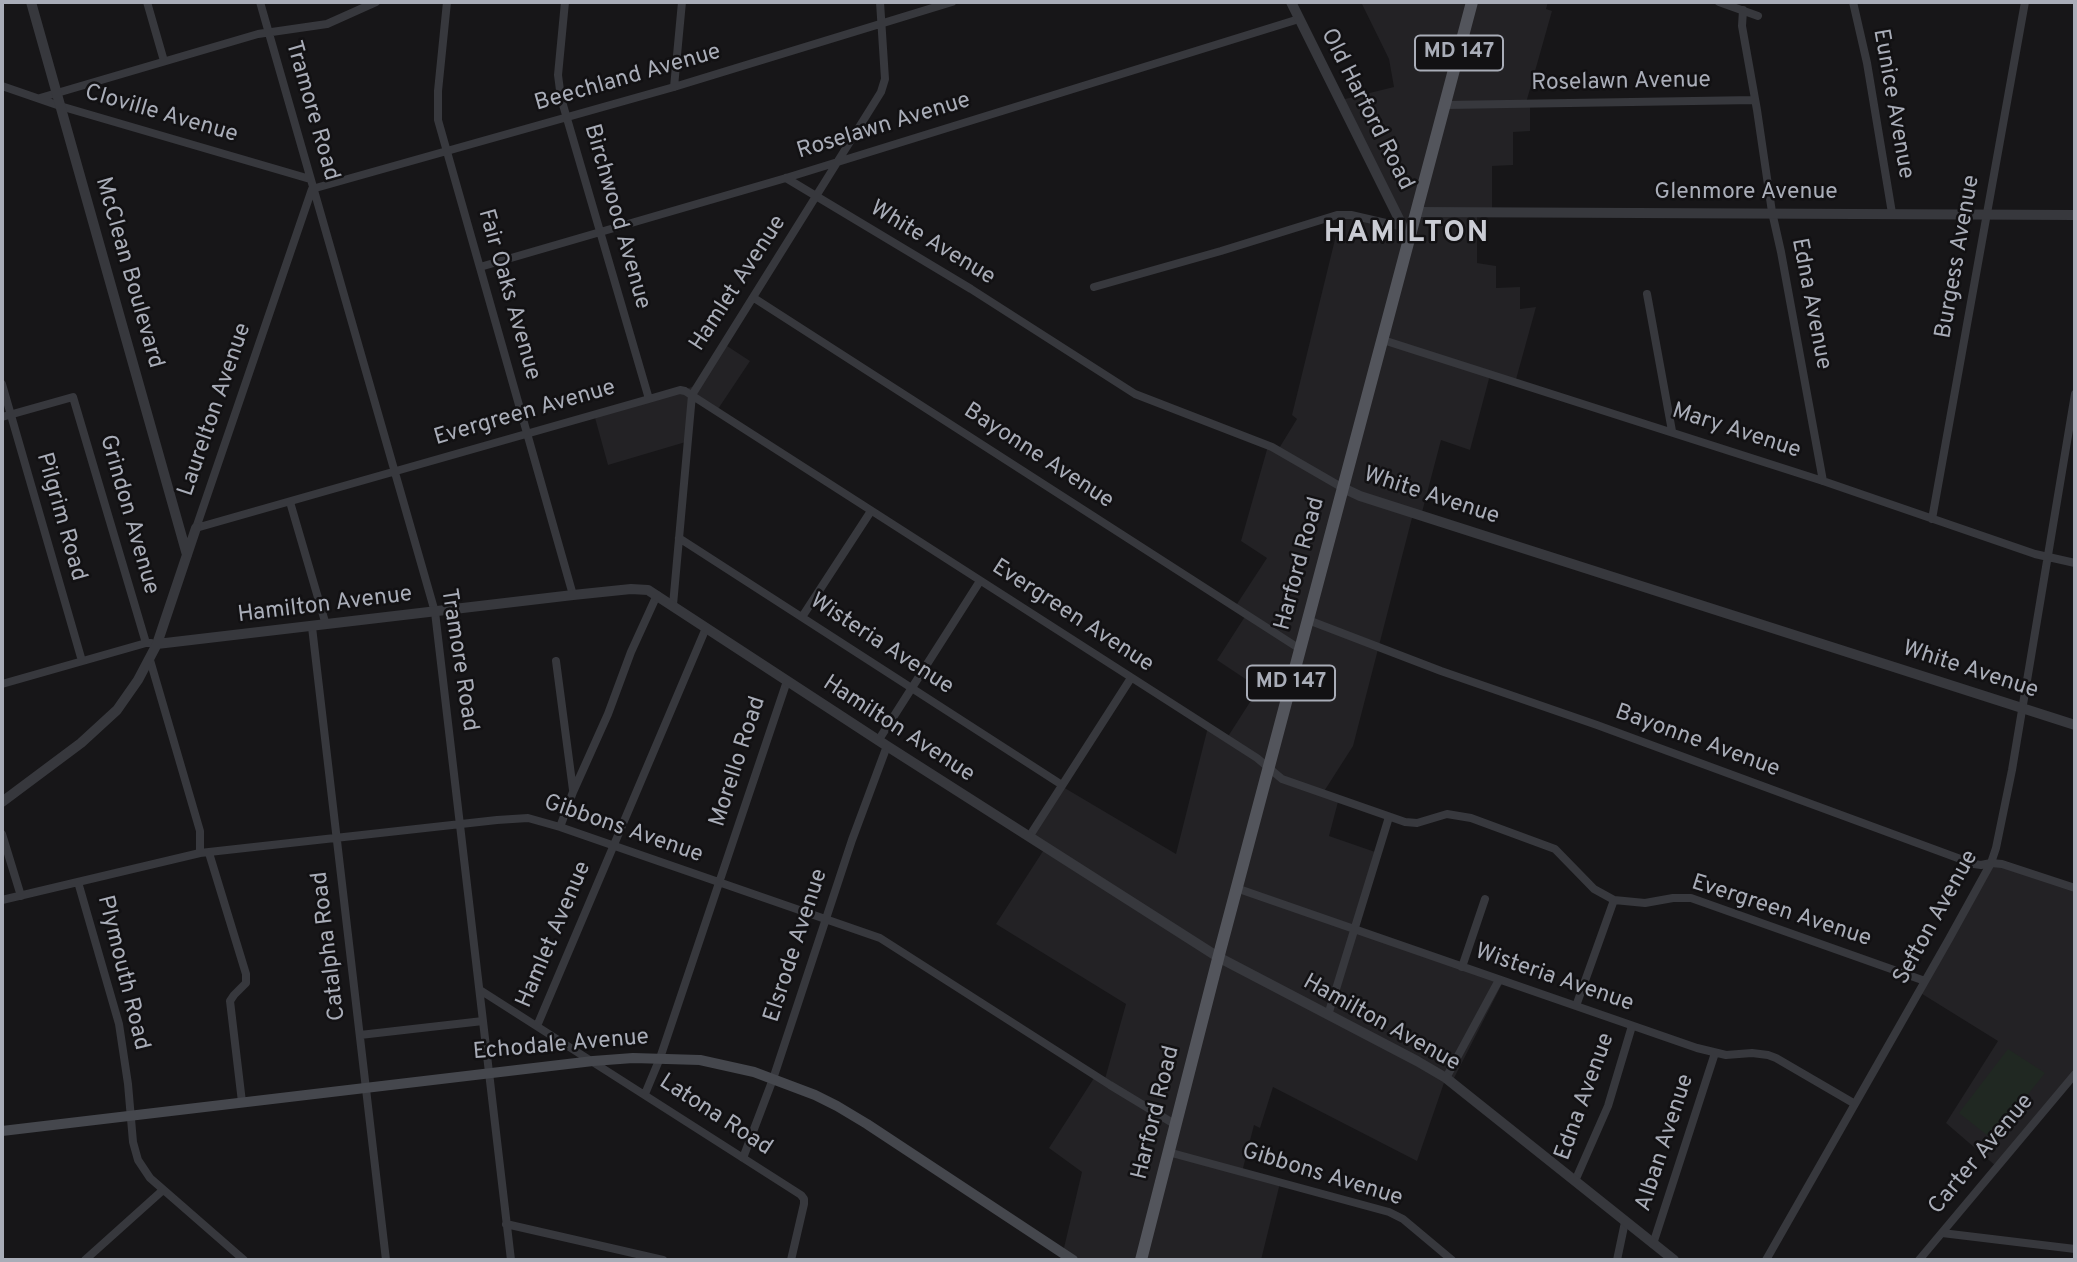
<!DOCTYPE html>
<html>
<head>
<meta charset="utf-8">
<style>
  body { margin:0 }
  #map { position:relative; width:2077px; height:1262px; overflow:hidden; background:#171618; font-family:Overpass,sans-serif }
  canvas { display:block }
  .frame { position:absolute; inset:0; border:4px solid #a9adb8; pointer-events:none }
</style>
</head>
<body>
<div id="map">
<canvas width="2077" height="1262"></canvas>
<div class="frame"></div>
</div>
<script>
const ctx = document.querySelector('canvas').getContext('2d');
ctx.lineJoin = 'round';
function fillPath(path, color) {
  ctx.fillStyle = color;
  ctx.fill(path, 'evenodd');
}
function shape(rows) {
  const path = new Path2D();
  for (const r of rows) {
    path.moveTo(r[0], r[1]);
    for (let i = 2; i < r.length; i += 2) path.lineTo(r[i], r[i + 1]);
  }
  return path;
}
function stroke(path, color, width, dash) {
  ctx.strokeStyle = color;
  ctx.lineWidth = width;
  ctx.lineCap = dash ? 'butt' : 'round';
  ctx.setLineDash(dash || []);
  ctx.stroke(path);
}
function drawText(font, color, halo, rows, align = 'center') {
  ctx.font = font + ' Overpass,sans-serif';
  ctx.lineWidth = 5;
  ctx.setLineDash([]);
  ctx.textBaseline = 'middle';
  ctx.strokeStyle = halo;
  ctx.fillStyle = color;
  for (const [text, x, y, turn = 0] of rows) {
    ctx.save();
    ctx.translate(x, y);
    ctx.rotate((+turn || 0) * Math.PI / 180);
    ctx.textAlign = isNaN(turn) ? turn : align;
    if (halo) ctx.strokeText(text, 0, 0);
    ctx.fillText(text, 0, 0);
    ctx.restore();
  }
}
fillPath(shape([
  [1361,2,1548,2,1546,9,1552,11,1526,103,1530,104,1530,131,1513,132,1513,165,1492,166,1492,212,1477,212,1477,263,1496,266,1496,288,1520,287,1520,309,1536,307,1515,383,1490,375,1470,450,1441,440,1421,516,1413,514,1353,746,1323,793,1339,798,1329,836,1378,853,1354,930,1503,982,1453,1080,1446,1077,1417,1161,1273,1087,1260,1128,1254,1125,1242,1172,1280,1183,1261,1260,1074,1260,1063,1252,1082,1172,1049,1148,1096,1075,1105,1079,1126,1004,996,924,1045,848,1029,837,1063,787,1176,854,1208,727,1227,738,1259,688,1217,660,1246,615,1235,607,1267,558,1241,541,1268,446,1278,450,1297,419,1292,415,1341,215,1402,228,1337,101,1394,87,1389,59],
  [724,344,750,361,716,412,695,397,689,441,608,465,594,414,684,390,699,384],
  [1991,863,2075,889,2075,1074,1997,1167,1946,1123,1998,1041,1919,992]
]), '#232225');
fillPath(shape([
  [2008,1049,2045,1073,1992,1139,1959,1113]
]), '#202822');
stroke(shape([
  [147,2,164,61],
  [260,2,435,612,511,1260],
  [447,2,438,91,438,120,573,595],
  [565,2,558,75,561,98,649,399],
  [1719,2,1758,16],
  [1853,2,1867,63,1892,213],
  [1743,10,1742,26,1757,110,1772,212,1781,252,1823,481],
  [2,86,60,106,310,179],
  [674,87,682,2],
  [40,98,258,34,327,24,376,2],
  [1446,105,1755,100],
  [786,178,971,289,1135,394,1272,447,1343,488],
  [480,267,786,178,1299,19],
  [1094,287,1221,251,1337,215,1351,215,1403,227],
  [1647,294,1672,431],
  [754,298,1300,649],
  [1383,340,1823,481,2035,554,2075,563],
  [2,384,82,661],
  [2,417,73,397,146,643],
  [290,502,326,625],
  [1932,519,2025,2],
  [196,528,649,399,680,390,685,391,1257,758,1282,779,1405,822,1417,823,1447,814,1471,818,1555,849,1594,889,1614,900,1645,903,1673,898,1691,898,1925,981],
  [196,528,312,189,674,87,952,2],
  [679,538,1062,785],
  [673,605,692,395,881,92,885,79,880,2],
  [802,617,871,511],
  [1308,620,1441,671,1597,725,1974,864,1981,865,1991,863,2002,864,2075,888],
  [312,627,386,1260],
  [150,660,200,831,200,853],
  [556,661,573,790],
  [2,684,146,643,151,643],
  [878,741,980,581],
  [560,827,573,792,608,714,631,652,657,595],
  [2,834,21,896],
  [1029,837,1131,678],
  [209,853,246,974,246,983,234,995,230,1001,242,1102],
  [78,882,119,1024,128,1084,133,1142,138,1160,150,1178,244,1260],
  [1236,888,1697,1048,1726,1055,1752,1053,1768,1055,1776,1058,1855,1104],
  [2,900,200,853,497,820,528,818,560,827,880,938,1110,1085,1176,1125],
  [1462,967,1485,899],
  [480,990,801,1195,804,1199,804,1204,791,1260],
  [1576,1006,1614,900],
  [1328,1015,1389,817],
  [537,1026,706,628],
  [360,1035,483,1021],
  [1446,1078,1499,980],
  [645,1094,660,1058,787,681],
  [1168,1152,1389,1212,1403,1219,1452,1260],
  [743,1158,773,1079,852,840,887,746],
  [1575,1181,1608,1106,1632,1026],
  [506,1224,663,1260],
  [1942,1233,2075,1249],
  [1653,1244,1715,1053],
  [85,1260,163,1190],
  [1617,1260,1625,1222],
  [1766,1260,1949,939,1991,863,1996,848,2012,770,2075,394],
  [1919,1260,2075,1074]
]), '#37383d', 8);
stroke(shape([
  [31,2,187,555],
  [1291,2,1403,227,1412,232],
  [1417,212,2075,215],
  [1343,488,1360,496,2075,725],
  [157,644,573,595,631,589,648,590,887,746,1218,957,1417,1061,1446,1078,1674,1260],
  [2,802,81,743,117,710,138,680,157,644,196,528]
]), '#37383d', 10);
stroke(shape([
  [2,1131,593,1061,633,1058,700,1060,754,1072,815,1095,837,1106,867,1124,1073,1260]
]), '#45474d', 10);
stroke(shape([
  [1141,1260,1221,947,1472,2]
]), '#53555c', 12);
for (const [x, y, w] of [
  [1459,53,88],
  [1291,683,88]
]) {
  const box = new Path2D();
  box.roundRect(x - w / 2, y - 17.5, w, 35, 5);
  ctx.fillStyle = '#121113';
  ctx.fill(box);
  stroke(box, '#a9adb8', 2);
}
drawText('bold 21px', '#a9adb8', null, [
  ["MD 147",1459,53],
  ["MD 147",1291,683]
]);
drawText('23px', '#a9adb8', '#121113', [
  ["Beechland Avenue",628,79,-16],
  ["Roselawn Avenue",1621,83,-1],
  ["Eunice Avenue",1892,104,80],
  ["Old Harford Road",1366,110,63],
  ["Tramore Road",311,111,74],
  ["Cloville Avenue",161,115,16],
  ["Roselawn Avenue",884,127,-17],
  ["Glenmore Avenue",1746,193],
  ["Birchwood Avenue",616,217,74],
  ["White Avenue",932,244,31],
  ["Burgess Avenue",1959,257,-80],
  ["McClean Boulevard",128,273,74],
  ["Hamlet Avenue",739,284,-57],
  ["Fair Oaks Avenue",508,295,74],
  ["Edna Avenue",1810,304,79],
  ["Laurelton Avenue",216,410,-71],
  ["Evergreen Avenue",525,414,-16],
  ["Mary Avenue",1736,432,18],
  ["Bayonne Avenue",1038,457,33],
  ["White Avenue",1431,497,18],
  ["Grindon Avenue",128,515,74],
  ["Pilgrim Road",60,517,74],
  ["Harford Road",1301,564,-75],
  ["Hamilton Avenue",325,606,-7],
  ["Evergreen Avenue",1072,617,33],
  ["Wisteria Avenue",881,645,33],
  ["Tramore Road",458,660,81],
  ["White Avenue",1970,671,18],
  ["Hamilton Avenue",898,730,33],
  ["Bayonne Avenue",1697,742,20],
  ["Morello Road",739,762,-72],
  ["Gibbons Avenue",623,830,19],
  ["Evergreen Avenue",1781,912,18],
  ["Sefton Avenue",1937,918,-61],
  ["Hamlet Avenue",555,935,-67],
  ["Catalpha Road",330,946,-97],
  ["Elsrode Avenue",797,946,-72],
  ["Plymouth Road",122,973,76],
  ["Wisteria Avenue",1554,979,19],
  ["Hamilton Avenue",1381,1024,29],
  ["Echodale Avenue",561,1046,-5],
  ["Edna Avenue",1586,1097,-70],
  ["Harford Road",1157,1113,-76],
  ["Latona Road",715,1116,33],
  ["Alban Avenue",1666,1143,-72],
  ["Carter Avenue",1982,1155,-50],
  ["Gibbons Avenue",1322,1176,17]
]);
ctx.letterSpacing = '2px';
drawText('bold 30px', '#caccd4', '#121113', [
  ["HAMILTON",1407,235]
]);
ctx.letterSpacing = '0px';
</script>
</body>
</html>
